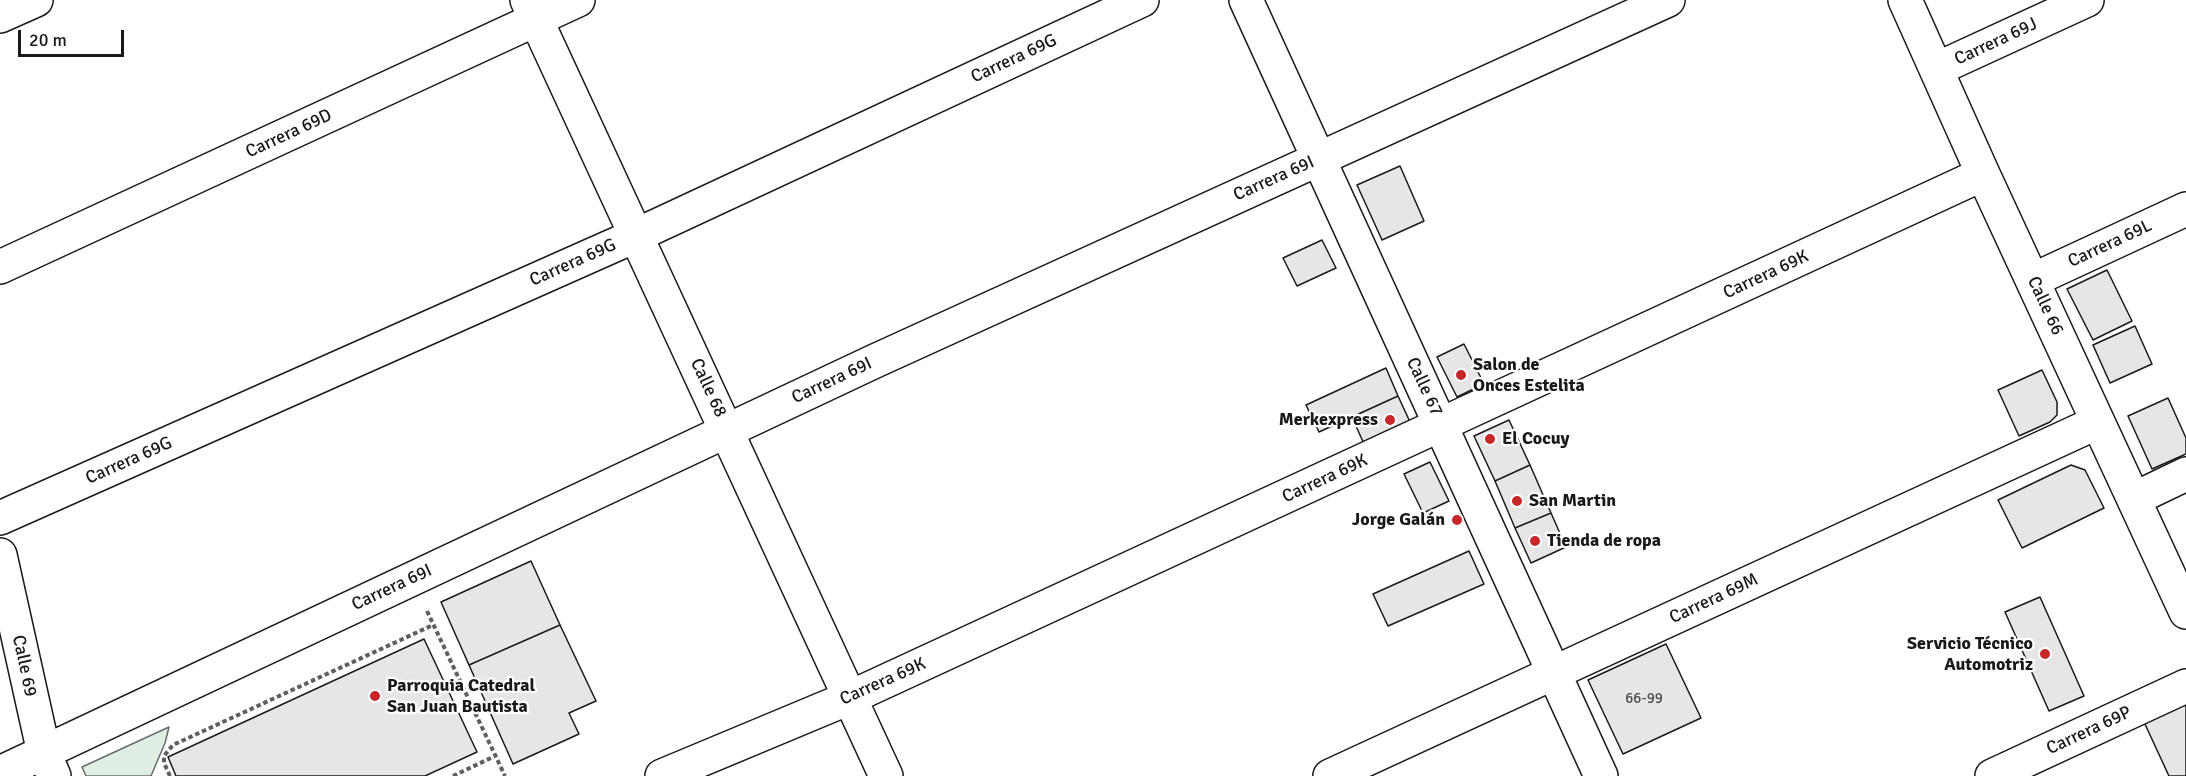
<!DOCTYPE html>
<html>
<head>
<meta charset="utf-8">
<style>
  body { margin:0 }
  #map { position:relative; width:2186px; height:776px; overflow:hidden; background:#fff; font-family:Signika,sans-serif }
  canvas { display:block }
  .scale { position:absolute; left:18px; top:30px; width:106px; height:27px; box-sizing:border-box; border:3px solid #1a1a1a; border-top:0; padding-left:8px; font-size:18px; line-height:21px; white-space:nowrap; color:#1a1a1a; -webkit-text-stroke:4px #fff; paint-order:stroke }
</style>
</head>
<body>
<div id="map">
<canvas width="2186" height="776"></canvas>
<div class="scale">20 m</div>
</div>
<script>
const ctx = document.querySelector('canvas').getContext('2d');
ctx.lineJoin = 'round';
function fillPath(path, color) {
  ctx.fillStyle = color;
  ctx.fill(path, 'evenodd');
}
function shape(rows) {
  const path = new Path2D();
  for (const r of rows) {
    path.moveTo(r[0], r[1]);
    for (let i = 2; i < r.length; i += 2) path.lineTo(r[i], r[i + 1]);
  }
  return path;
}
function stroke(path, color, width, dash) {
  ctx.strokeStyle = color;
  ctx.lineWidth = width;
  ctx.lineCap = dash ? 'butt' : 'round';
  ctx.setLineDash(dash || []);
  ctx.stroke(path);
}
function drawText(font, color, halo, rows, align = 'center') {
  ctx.font = font + ' Signika,sans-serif';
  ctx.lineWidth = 4.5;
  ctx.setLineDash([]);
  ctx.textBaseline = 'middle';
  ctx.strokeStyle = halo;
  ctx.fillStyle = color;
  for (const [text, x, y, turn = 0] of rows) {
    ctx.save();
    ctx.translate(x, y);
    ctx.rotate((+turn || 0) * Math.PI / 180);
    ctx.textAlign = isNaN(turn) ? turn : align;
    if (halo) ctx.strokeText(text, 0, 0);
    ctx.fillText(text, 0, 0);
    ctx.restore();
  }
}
const green = shape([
  [169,727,165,743,151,776,86,776,82,767,169,727]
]);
fillPath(green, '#e0efe3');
stroke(green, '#6a6a6a', 1.5);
const building = shape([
  [1400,166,1424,221,1382,240,1357,185,1400,166],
  [1322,240,1336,268,1297,286,1283,258,1322,240],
  [2107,270,2132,321,2093,340,2067,289,2107,270],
  [2135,326,2152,364,2110,383,2093,345,2135,326],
  [1464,344,1484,384,1457,397,1437,357,1464,344],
  [1386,368,1398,396,1319,432,1306,405,1386,368],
  [2042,370,2057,402,2057,415,2050,422,2019,436,1998,390,2042,370],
  [1398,396,1411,424,1364,444,1352,417,1398,396],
  [2168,398,2186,438,2186,454,2152,469,2128,416,2168,398],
  [1509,420,1530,465,1495,481,1474,436,1509,420],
  [1430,462,1449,501,1423,513,1404,474,1430,462],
  [1530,465,1551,513,1515,528,1495,481,1530,465],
  [2071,465,2085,470,2104,508,2022,548,1998,500,2071,465],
  [1551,513,1566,547,1531,563,1515,528,1551,513],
  [1469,551,1484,584,1388,626,1373,594,1469,551],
  [531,561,560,625,469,665,441,602,531,561],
  [2040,597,2084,696,2049,711,2005,612,2040,597],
  [560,625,596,701,569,713,579,734,513,764,469,665,560,625],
  [424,639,477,752,425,776,176,776,168,757,424,639],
  [1666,644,1701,718,1623,754,1588,680,1666,644],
  [2186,703,2186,776,2169,776,2144,722,2186,703]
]);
fillPath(building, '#e6e6e6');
stroke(building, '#1a1a1a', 1.5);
const minor = shape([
  [527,0,886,776],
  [1246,0,1601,776],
  [1905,0,1983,174,2186,612],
  [0,16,36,0],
  [1937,69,2087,0],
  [0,267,578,0],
  [2033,280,2186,209],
  [2134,499,2186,474],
  [0,518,637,235,1142,0],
  [0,555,44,753,54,776],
  [0,773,875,361,1668,0],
  [662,776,849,698,1983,174],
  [1330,776,2098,422],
  [1992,776,2186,686]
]);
stroke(minor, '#1a1a1a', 36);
stroke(shape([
  [427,611,505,776],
  [170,776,164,763,164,756,173,745,433,625],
  [453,776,495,756]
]), '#5f5f5f', 4, [4.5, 3]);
stroke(minor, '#fff', 33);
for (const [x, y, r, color] of [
  [1461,375,6,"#c62828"],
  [1390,420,6,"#c62828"],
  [1490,439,6,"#c62828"],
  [1517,501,6,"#c62828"],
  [1457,520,6,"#c62828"],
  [1535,541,6,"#c62828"],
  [2045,654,6,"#c62828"],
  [375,696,6,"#c62828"]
]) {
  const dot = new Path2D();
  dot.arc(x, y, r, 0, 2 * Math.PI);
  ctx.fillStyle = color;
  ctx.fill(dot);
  stroke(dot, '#fff', 2);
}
drawText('15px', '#4d4d4d', null, [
  ["66-99",1644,699]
]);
drawText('18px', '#1a1a1a', '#fff', [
  ["Carrera 69J",1996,42,-25],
  ["Carrera 69G",1014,59,-25],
  ["Carrera 69D",289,134,-25],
  ["Carrera 69I",1274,179,-24],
  ["Carrera 69L",2110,244,-25],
  ["Carrera 69G",573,263,-24],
  ["Carrera 69K",1766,275,-25],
  ["Calle 66",2045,306,65],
  ["Carrera 69I",832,381,-25],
  ["Calle 67",1424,387,65],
  ["Calle 68",708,388,65],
  ["Carrera 69G",129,461,-24],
  ["Carrera 69K",1325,479,-25],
  ["Carrera 69I",392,588,-25],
  ["Carrera 69M",1714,599,-25],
  ["Calle 69",24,666,78],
  ["Carrera 69K",883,682,-24],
  ["Carrera 69P",2089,731,-25]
]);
drawText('bold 18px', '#1a1a1a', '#fff', [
  ["Salon de",1473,365],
  ["Onces Estelita",1473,386],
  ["Merkexpress",1378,420,"right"],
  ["El Cocuy",1502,439],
  ["San Martin",1529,501],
  ["Jorge Galán",1445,520,"right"],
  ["Tienda de ropa",1547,541],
  ["Servicio Técnico",2033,644,"right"],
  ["Automotriz",2033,665,"right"],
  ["Parroquia Catedral",387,686],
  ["San Juan Bautista",387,707]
], 'left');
</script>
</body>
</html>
